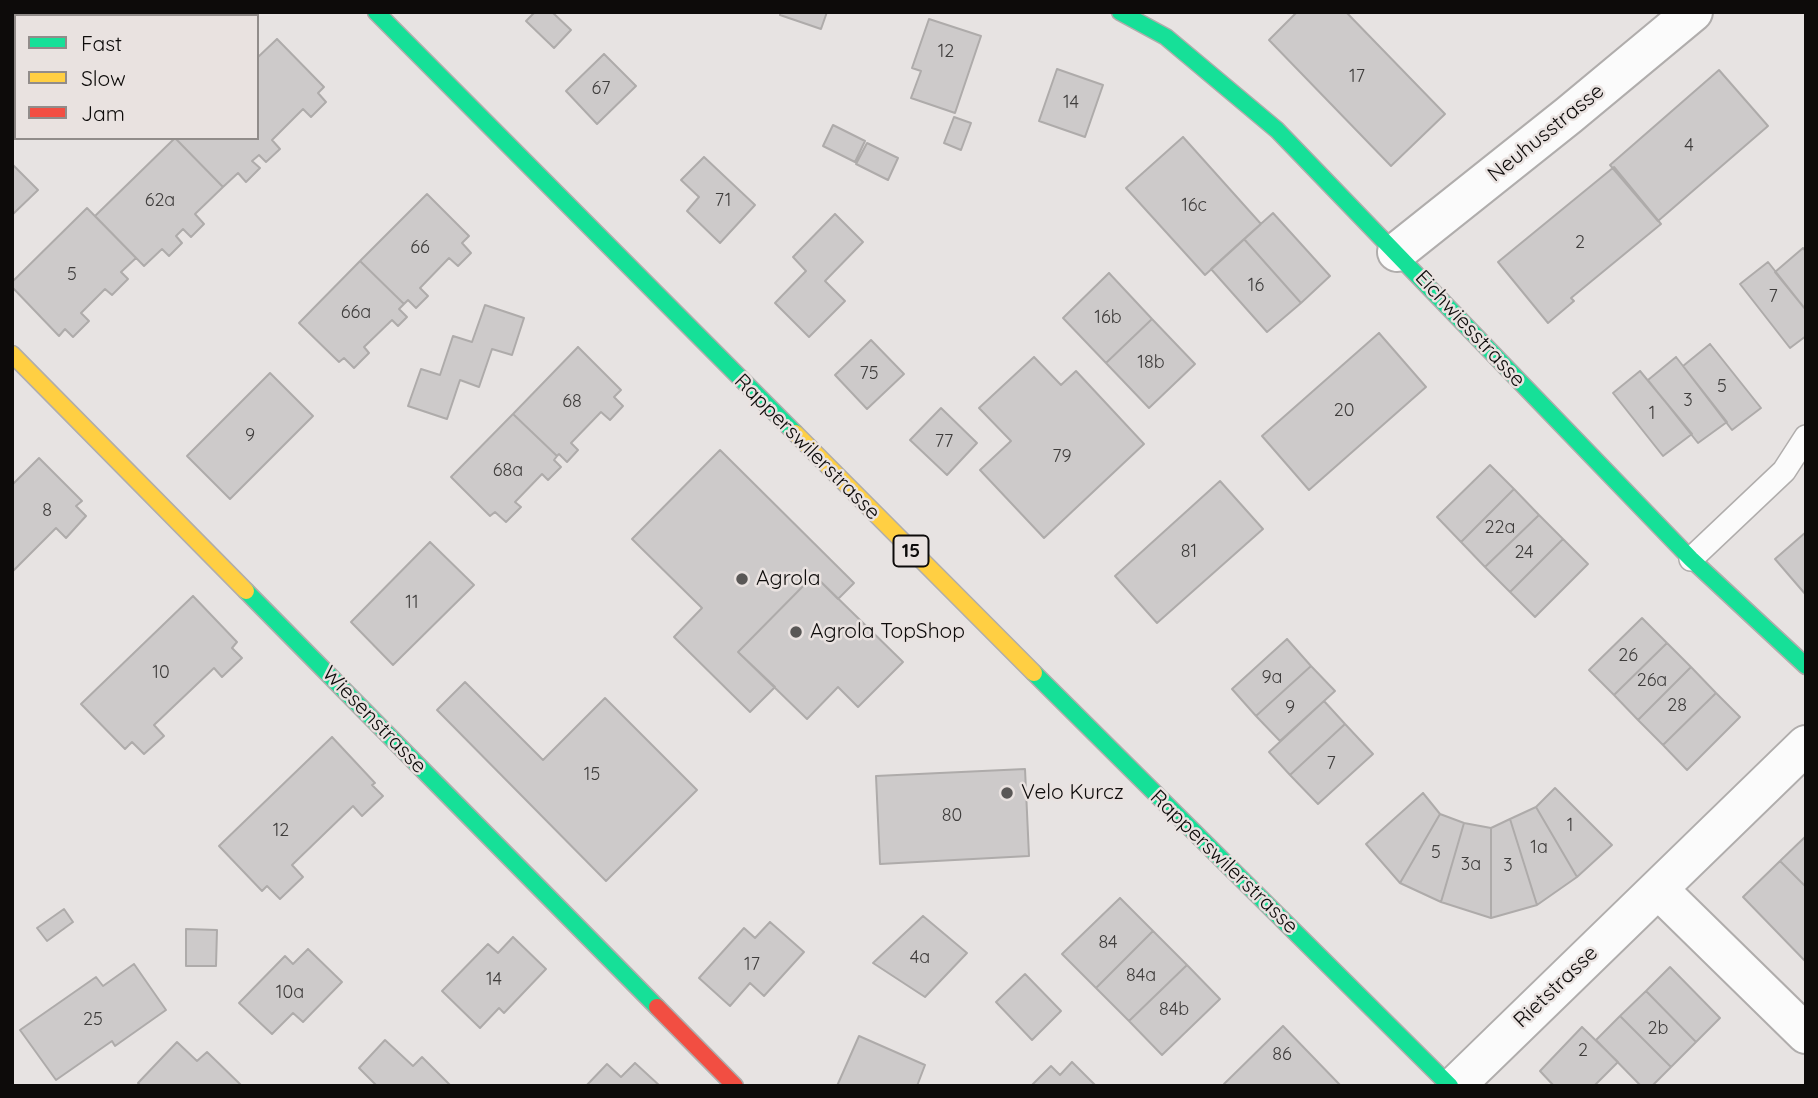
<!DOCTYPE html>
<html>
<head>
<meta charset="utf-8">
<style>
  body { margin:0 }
  #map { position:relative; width:1818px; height:1098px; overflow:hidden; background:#e7e3e2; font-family:Quicksand,sans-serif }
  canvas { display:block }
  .frame { position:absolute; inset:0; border:14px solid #0d0b0a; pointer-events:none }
  .legend { position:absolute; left:14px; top:14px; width:245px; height:126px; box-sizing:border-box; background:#e9e2e0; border:2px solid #918c8a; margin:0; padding:9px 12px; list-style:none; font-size:21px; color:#0d0b0a }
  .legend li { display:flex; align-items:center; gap:14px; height:35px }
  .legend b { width:35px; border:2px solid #918c8a }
</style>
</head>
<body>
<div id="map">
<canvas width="1818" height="1098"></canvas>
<div class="frame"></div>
<ul class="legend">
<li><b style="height:9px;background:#16e098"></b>Fast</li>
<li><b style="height:9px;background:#ffcf43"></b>Slow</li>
<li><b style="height:9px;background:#f24e42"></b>Jam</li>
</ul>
</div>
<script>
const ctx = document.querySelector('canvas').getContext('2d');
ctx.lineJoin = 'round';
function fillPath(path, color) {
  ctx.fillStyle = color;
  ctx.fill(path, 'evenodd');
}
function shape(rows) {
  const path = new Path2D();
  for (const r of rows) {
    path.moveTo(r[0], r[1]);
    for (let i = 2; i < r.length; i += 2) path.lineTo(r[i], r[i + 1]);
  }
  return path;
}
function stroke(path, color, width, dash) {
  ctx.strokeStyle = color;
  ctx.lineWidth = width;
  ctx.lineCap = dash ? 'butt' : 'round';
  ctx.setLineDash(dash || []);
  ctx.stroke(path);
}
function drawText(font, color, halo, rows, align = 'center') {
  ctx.font = font + ' Quicksand,sans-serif';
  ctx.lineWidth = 5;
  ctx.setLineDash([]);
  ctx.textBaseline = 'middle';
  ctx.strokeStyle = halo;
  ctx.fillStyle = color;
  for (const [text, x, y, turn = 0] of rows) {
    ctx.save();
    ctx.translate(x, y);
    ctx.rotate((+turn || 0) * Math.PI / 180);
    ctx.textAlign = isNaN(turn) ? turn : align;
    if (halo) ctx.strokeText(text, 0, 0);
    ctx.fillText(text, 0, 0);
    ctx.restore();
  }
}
const building = shape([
  [70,12,169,12,172,15,73,16,70,12],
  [535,12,552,12,571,30,554,48,526,21,535,12],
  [781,12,827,12,821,29,780,15,781,12],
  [1297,12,1346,12,1445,114,1391,166,1269,40,1297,12],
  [929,19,981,36,955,113,911,98,921,71,912,68,929,19],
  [277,39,324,87,318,93,326,102,311,117,303,109,272,140,280,149,266,162,259,155,252,161,260,168,246,182,238,173,223,187,175,138,257,138,257,58,277,39],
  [604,54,636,86,597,124,566,91,604,54],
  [1057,69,1103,85,1085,137,1039,121,1057,69],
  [1719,70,1768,126,1658,221,1610,165,1719,70],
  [954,117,971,123,961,150,944,143,954,117],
  [833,125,865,141,855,162,823,146,833,125],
  [1183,137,1261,224,1205,275,1126,188,1183,137],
  [175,138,223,187,195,214,204,224,191,237,183,229,176,236,182,243,169,256,162,249,144,266,95,216,175,138],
  [867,143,898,158,888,180,856,164,867,143],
  [704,157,755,205,720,243,687,211,699,197,681,180,704,157],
  [12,164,38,190,12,215,12,164],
  [1614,167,1661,224,1571,298,1574,301,1548,323,1498,262,1614,167],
  [427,194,469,236,462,243,471,253,458,266,449,258,420,288,428,296,416,308,408,300,404,304,360,261,427,194],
  [87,208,136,258,121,272,128,279,112,295,105,289,81,313,89,321,73,337,65,329,59,336,12,287,12,282,87,208],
  [1273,213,1330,276,1301,303,1244,239,1273,213],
  [835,214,863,242,825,281,845,301,809,337,775,303,806,271,793,257,835,214],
  [1244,239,1301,303,1267,332,1211,269,1244,239],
  [1803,248,1806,252,1806,310,1775,272,1803,248],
  [360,261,404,304,399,309,407,317,398,326,392,320,364,347,369,353,354,368,344,358,339,362,299,323,360,261],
  [1768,262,1806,310,1806,336,1790,348,1740,284,1768,262],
  [1109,273,1152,319,1106,363,1063,318,1109,273],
  [485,305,524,318,512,355,492,349,479,387,460,380,447,419,408,406,421,369,440,375,453,336,472,342,485,305],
  [1152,319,1195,364,1149,408,1106,363,1152,319],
  [1379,333,1426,387,1309,490,1262,436,1379,333],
  [871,340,904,374,867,409,835,375,871,340],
  [1710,344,1761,408,1732,430,1683,366,1710,344],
  [578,347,621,390,614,397,623,406,610,420,601,412,571,443,578,450,567,462,559,454,557,456,513,414,578,347],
  [1034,357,1061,385,1076,371,1144,444,1044,538,980,470,1011,441,979,408,1034,357],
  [1676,357,1727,422,1698,443,1648,380,1676,357],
  [1640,371,1692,434,1663,456,1613,393,1640,371],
  [270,373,313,416,230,499,187,456,270,373],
  [941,408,977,443,947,475,910,440,941,408],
  [513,414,557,456,554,460,561,467,548,480,542,474,515,502,521,507,506,522,495,512,490,516,451,477,513,414],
  [720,450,854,583,838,599,814,575,738,652,775,687,750,712,674,637,702,608,632,539,720,450],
  [39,458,82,501,76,506,86,516,66,538,56,528,12,572,12,485,39,458],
  [1490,465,1514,489,1461,542,1437,517,1490,465],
  [1220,481,1263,529,1157,623,1115,576,1220,481],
  [1514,489,1539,515,1485,567,1461,542,1514,489],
  [1539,515,1563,539,1510,592,1485,567,1539,515],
  [1806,532,1806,595,1775,559,1806,532],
  [1563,539,1588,564,1535,617,1510,592,1563,539],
  [430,542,474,585,393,665,351,622,430,542],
  [814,575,903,662,858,707,838,687,807,719,738,652,814,575],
  [193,596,237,642,232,648,242,658,222,677,214,668,154,725,164,736,144,754,132,742,125,749,81,704,193,596],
  [1642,618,1667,643,1614,695,1589,670,1642,618],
  [1287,639,1311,666,1256,716,1232,689,1287,639],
  [1667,643,1691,667,1638,720,1614,695,1667,643],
  [1311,666,1335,691,1280,741,1256,716,1311,666],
  [1691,667,1716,693,1663,745,1638,720,1691,667],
  [465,682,543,760,605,698,697,790,606,881,437,710,465,682],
  [1716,693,1740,717,1687,770,1663,745,1716,693],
  [1324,701,1345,724,1290,775,1269,752,1324,701],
  [1345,724,1373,754,1318,804,1290,775,1345,724],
  [332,737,375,783,372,785,383,796,362,816,353,806,292,865,303,877,280,899,267,886,262,891,219,846,332,737],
  [1025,769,1029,856,880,864,876,776,1025,769],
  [1555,788,1612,845,1577,877,1536,807,1555,788],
  [1423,793,1440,814,1400,883,1366,844,1423,793],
  [1536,807,1577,877,1537,905,1510,819,1536,807],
  [1440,814,1464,823,1441,902,1400,883,1440,814],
  [1510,819,1537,905,1491,918,1491,828,1510,819],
  [1464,823,1491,828,1491,918,1441,902,1464,823],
  [1806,836,1806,887,1780,861,1806,836],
  [1780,861,1806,887,1806,962,1743,897,1780,861],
  [1120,898,1153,931,1096,988,1062,954,1120,898],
  [64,909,73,922,47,941,37,928,64,909],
  [923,916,967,953,925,997,873,963,923,916],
  [770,922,804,952,764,996,750,983,730,1006,699,978,744,928,755,938,770,922],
  [186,929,217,930,216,966,186,966,186,929],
  [1153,931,1187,965,1129,1021,1096,988,1153,931],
  [513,937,546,969,504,1013,499,1008,480,1028,442,991,488,944,498,953,513,937],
  [308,949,342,982,303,1022,293,1013,272,1034,239,1003,285,956,293,964,308,949],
  [134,964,166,1010,115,1046,112,1041,56,1080,20,1030,96,977,103,986,134,964],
  [1187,965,1220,999,1162,1055,1129,1021,1187,965],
  [1670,967,1720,1018,1696,1042,1646,991,1670,967],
  [1025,974,1061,1011,1032,1040,996,1002,1025,974],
  [1646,991,1696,1042,1671,1067,1620,1016,1646,991],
  [1620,1016,1671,1067,1652,1086,1641,1086,1596,1040,1620,1016],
  [1283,1026,1341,1086,1226,1086,1224,1084,1283,1026],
  [1582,1027,1618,1062,1594,1086,1554,1086,1540,1071,1582,1027],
  [859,1036,925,1065,917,1086,837,1086,859,1036],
  [385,1040,413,1066,422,1057,451,1086,377,1086,359,1068,385,1040],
  [177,1042,197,1061,207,1052,242,1086,141,1086,138,1083,177,1042],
  [1072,1062,1096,1086,1031,1086,1051,1066,1060,1075,1072,1062],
  [635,1063,660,1086,586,1086,607,1064,621,1077,635,1063]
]);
fillPath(building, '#cdcaca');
stroke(building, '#aeabaa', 2);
const lane = shape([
  [1691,559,1784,471,1806,437]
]);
const street = shape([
  [1397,252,1569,115,1693,12],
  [1658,889,1806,1034],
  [1455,1086,1806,745]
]);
const fast = shape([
  [376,12,795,433],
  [1120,12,1166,37,1277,130,1691,559,1806,666],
  [246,591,657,1007],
  [1034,673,1450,1086]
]);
const slow = shape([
  [12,354,246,591],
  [795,433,1034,673]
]);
const jam = shape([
  [657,1007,735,1086]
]);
stroke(lane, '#b0adac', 26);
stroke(street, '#b0adac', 42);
stroke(fast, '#b0adac', 19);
stroke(slow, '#b0adac', 19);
stroke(jam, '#b0adac', 19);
stroke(lane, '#fbfbfb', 23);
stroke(street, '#fbfbfb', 38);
stroke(fast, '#16e098', 16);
stroke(slow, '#ffcf43', 16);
stroke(jam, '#f24e42', 16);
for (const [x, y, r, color] of [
  [742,579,7,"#595756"],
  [796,632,7,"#595756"],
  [1007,793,7,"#595756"]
]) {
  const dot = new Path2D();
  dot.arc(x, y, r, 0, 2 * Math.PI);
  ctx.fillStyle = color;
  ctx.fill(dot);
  stroke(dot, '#e9e2e0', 2.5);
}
drawText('18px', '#3f3d3c', null, [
  ["12",946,52],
  ["17",1357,77],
  ["67",601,89],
  ["14",1071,103],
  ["4",1689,146],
  ["62a",160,201],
  ["71",723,201],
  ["16c",1194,206],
  ["2",1580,243],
  ["66",420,248],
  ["5",72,275],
  ["16",1256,286],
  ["7",1773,297],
  ["66a",356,313],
  ["16b",1108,318],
  ["18b",1151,363],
  ["75",869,374],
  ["5",1722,387],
  ["3",1688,401],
  ["68",572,402],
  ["20",1344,411],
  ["1",1652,414],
  ["9",250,436],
  ["77",944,442],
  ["79",1062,457],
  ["68a",508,471],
  ["8",47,511],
  ["22a",1500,528],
  ["81",1189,552],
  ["24",1524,553],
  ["11",412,603],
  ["26",1628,656],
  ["10",161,673],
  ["9a",1272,678],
  ["26a",1652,681],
  ["28",1677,706],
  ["9",1290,708],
  ["7",1331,764],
  ["15",592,775],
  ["80",952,816],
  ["1",1570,826],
  ["12",281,831],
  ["1a",1539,848],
  ["5",1436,853],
  ["3a",1471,865],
  ["3",1508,866],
  ["84",1108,943],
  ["4a",920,958],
  ["17",752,965],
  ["84a",1141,976],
  ["14",494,980],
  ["10a",290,993],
  ["84b",1174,1010],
  ["25",93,1020],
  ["2b",1658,1029],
  ["2",1583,1051],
  ["86",1282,1055]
]);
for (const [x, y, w] of [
  [911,551,35]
]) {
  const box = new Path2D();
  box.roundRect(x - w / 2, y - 15.5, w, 31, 5);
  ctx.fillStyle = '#e9e2e0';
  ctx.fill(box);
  stroke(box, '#0d0b0a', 2);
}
drawText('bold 19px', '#0d0b0a', null, [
  ["15",911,551]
]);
drawText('21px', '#0d0b0a', '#e9e2e0', [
  ["Neuhusstrasse",1546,133,-39],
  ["Eichwiesstrasse",1470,329,47],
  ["Rapperswilerstrasse",807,447,45],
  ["Wiesenstrasse",374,720,46],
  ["Rapperswilerstrasse",1224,862,44],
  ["Rietstrasse",1556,987,-44]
]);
drawText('21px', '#0d0b0a', '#e9e2e0', [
  ["Agrola",756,579],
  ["Agrola TopShop",810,632],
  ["Velo Kurcz",1021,793]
], 'left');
</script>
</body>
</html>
